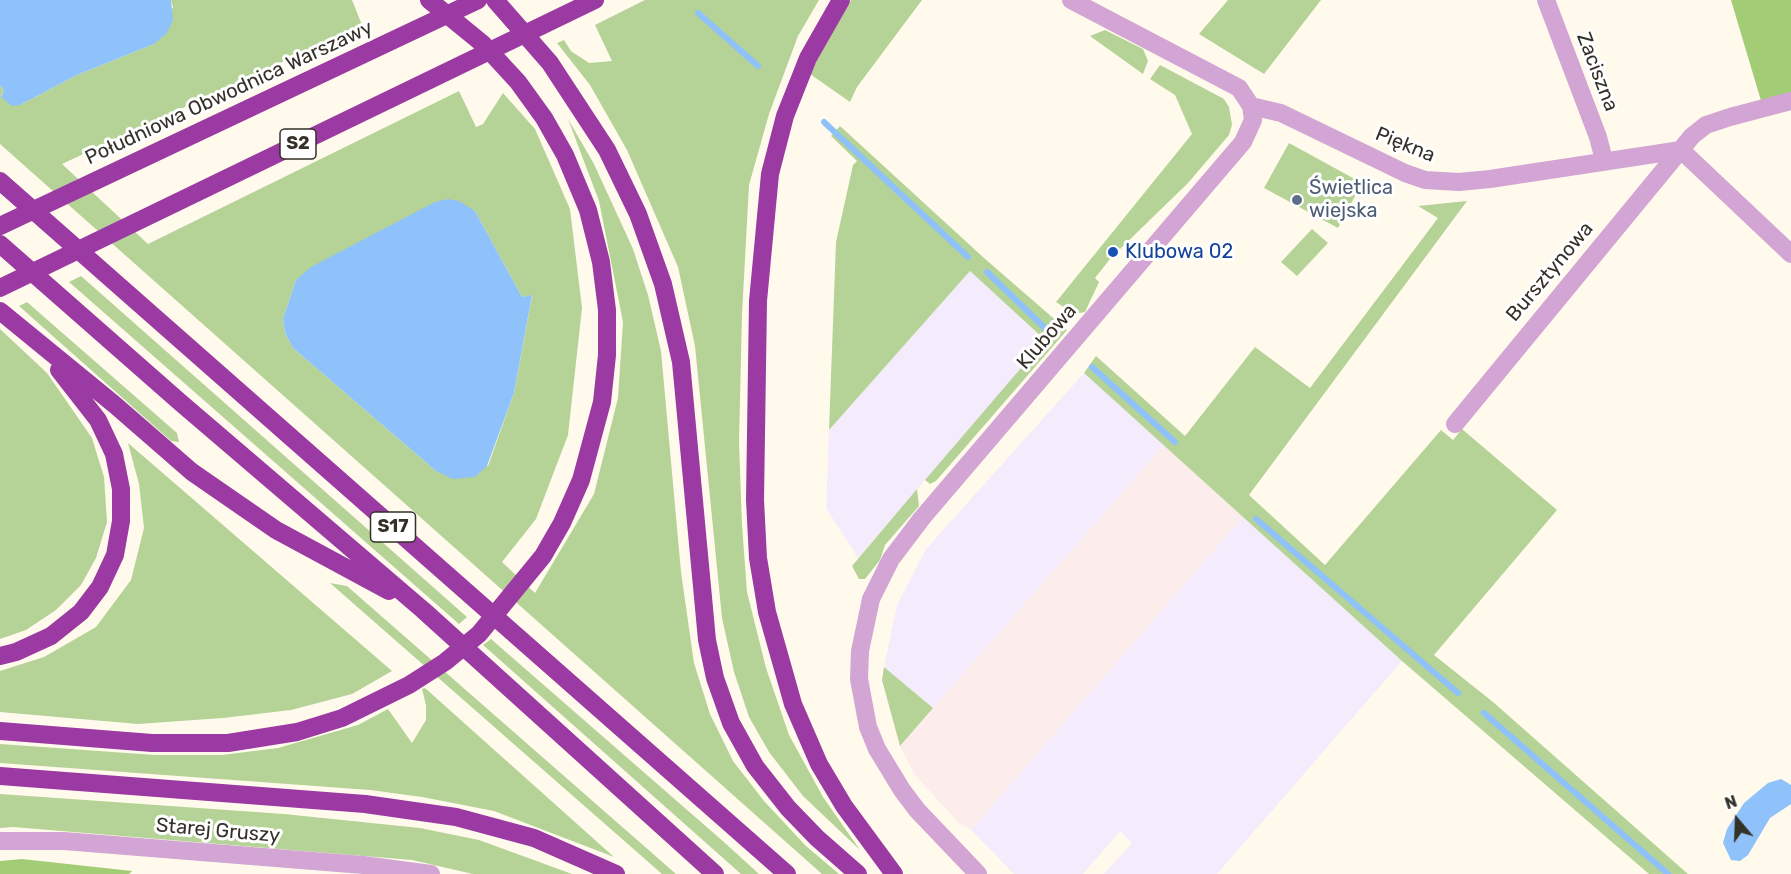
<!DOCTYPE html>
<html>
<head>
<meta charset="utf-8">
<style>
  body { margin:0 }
  #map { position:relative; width:1791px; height:874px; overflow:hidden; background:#fffaec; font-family:Rubik,sans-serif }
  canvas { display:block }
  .north { position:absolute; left:1707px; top:790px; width:60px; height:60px; -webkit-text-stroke:4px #fff; paint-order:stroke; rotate:341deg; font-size:16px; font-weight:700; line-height:24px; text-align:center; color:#343128 }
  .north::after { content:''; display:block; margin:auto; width:21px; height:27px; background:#343128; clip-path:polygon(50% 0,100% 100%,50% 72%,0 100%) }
</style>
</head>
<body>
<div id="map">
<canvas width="1791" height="874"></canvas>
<div class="north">N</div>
</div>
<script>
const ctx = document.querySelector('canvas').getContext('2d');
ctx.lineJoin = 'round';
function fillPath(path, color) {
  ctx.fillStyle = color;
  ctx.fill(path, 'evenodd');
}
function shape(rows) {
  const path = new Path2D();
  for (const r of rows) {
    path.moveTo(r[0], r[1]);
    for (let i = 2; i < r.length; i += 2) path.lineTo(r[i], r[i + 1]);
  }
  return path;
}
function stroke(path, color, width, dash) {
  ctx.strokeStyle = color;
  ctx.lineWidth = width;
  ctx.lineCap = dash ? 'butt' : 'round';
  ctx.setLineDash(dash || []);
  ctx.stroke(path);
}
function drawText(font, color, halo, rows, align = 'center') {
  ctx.font = font + ' Rubik,sans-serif';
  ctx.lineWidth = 6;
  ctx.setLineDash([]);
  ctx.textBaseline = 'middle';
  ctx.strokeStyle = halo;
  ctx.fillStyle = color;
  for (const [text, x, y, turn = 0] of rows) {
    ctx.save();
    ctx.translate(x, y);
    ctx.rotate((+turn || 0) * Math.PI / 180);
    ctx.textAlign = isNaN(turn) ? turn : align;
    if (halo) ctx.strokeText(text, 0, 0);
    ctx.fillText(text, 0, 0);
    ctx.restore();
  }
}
fillPath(shape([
  [1164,445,1243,517,971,830,959,823,915,775,900,746]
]), '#fceceb');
fillPath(shape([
  [970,271,1045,341,858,558,826,508,829,430],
  [1084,373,1164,445,933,708,884,667,897,605,926,549],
  [1243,517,1402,661,1217,874,1104,874,1132,843,1120,831,1083,874,1014,874,971,830]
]), '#f4ecfd');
fillPath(shape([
  [171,0,352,0,362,25,62,164,148,244,459,91,476,127,483,124,503,93,535,129,570,209,582,308,568,435,536,519,502,562,535,593,594,494,618,398,623,322,599,201,568,119,594,164,633,249,648,295,661,351,681,572,694,663,710,714,733,761,764,801,806,846,839,874,822,874,0,144,0,85,4,90,1,96,20,105,77,75,154,44,173,7],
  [475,211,522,297,532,296,514,393,488,466,436,471,293,348,285,333,283,319,296,280],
  [645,0,819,0,798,36,769,114,749,185,742,314,739,442,742,525,747,592,766,668,789,735,823,797,860,850,803,796,769,752,749,717,734,672,722,618,695,346,678,267,627,150,590,85,557,43,564,40,571,51,589,63,612,61,595,25],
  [851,0,922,0,857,87,850,102,810,74,834,26],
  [1228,0,1321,0,1264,74,1199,34],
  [1105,30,1143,49,1148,61,1143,74,1090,36],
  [1160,65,1224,99,1229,107,1232,125,1229,135,1188,183,1120,249,1115,245,1106,256,1110,259,1095,278,1099,282,1085,312,1074,314,1056,302,1192,134,1175,95,1150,79],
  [840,126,984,258,1067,330,936,481,930,484,925,480,1045,340,970,271,829,430,836,242,853,165,857,161,831,136],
  [1289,143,1362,183,1338,228,1264,188],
  [1467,201,1249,495,1325,565,1441,430,1453,440,1462,429,1557,510,1434,655,1493,702,1688,874,1649,874,1402,661,1084,373,1096,356,1185,436,1255,347,1310,388,1438,218,1418,206],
  [1312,229,1328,243,1297,276,1281,262],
  [81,276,467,617,459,624,69,282],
  [27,302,177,433,179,442,171,441,19,306],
  [0,329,47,373,92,438,104,477,107,522,96,558,81,585,56,610,26,630,0,639],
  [128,443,392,671,352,694,291,710,223,718,138,724,0,712,0,671,44,657,96,627,131,580,144,528,139,484],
  [917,489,919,506,885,545,880,560,865,579,859,579,852,566],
  [330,583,347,586,676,874,662,874],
  [491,639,725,843,759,874,741,874,483,645],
  [884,667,933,708,900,746,882,680],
  [425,688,614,857,494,811,422,797,370,790,0,763,0,744,155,755,222,755,278,748,358,725,388,709,412,743,426,720,426,705,422,689],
  [0,794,284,814,420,828,479,840,572,874,473,874,412,860,13,827,0,828]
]), '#b5d397');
fillPath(shape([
  [1731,0,1791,0,1791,95,1762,104],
  [22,859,132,871,129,874,0,874,0,861]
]), '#a3cc76');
fillPath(shape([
  [0,0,171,0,173,20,167,33,154,44,77,75,20,105,12,106,1,97,4,90,0,85],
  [448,199,459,201,475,211,522,297,532,295,514,393,487,466,475,477,453,479,436,471,293,348,285,333,283,319,296,280,311,267,435,202],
  [1781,779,1791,785,1791,804,1770,818,1748,855,1740,861,1731,860,1723,843,1727,829,1744,803,1768,783]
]), '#8fc1fa');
stroke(shape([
  [698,13,758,66],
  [824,122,968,257],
  [987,272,1050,333],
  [1092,367,1175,442],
  [1256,519,1458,693],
  [1484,713,1668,874]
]), '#8fc1fa', 6);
stroke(shape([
  [1071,0,1239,88,1251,106,1281,113,1405,173,1425,180,1459,182,1490,179,1681,150,1791,254],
  [1546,0,1598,137,1604,160],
  [1455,424,1692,136,1706,125,1730,117,1791,101],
  [0,841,64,841,363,865,431,874],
  [978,874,917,810,902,790,877,749,868,727,859,679,860,651,871,599,891,559,922,518,1243,142,1253,120,1251,106]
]), '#d2a5d4', 18);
stroke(shape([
  [495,0,550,63,607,150,638,214,663,284,681,362,707,640,715,678,731,723,755,766,788,808,817,838,858,874],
  [841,0,808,58,785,116,770,174,758,301,755,500,758,558,767,612,793,704,819,764,844,806,894,874],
  [0,181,787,874],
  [0,226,478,0],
  [0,244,181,403,423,610,715,874],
  [0,288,595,0],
  [0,311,115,405,192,472,276,530,389,591],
  [0,656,16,652,51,636,81,612,100,587,115,555,121,521,121,489,114,454,98,420,59,370],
  [0,731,152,743,228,743,297,732,342,718,409,685,445,662,479,634,543,556,562,523,581,480,602,402,607,355,607,310,601,262,588,210,565,155,544,118,518,82,483,44,429,0],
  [0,776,365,804,456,817,534,838,616,874]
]), '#9b3aa3', 18);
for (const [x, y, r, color] of [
  [1297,200,6,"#5c6f8a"],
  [1113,252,6,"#1a4fb4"]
]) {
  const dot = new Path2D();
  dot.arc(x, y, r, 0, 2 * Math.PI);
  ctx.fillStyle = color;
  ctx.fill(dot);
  stroke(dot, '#fff', 2);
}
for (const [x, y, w] of [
  [298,144,36],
  [393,527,45]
]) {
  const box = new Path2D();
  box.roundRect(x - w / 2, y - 15, w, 30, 4.5);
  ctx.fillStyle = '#fff';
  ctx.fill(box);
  stroke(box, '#343128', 1.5);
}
drawText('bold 18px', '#343128', null, [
  ["S2",298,144],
  ["S17",393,527]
]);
drawText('20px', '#343128', '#fff', [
  ["Zaciszna",1597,72,69],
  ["Południowa Obwodnica Warszawy",229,93,-25],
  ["Piękna",1405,145,22],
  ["Bursztynowa",1550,272,-50],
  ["Klubowa",1047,337,-49],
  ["Starej Gruszy",218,831,5]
]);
drawText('20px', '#4e5e75', '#fff', [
  ["Świetlica",1309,188],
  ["wiejska",1309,211]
], 'left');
drawText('20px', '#164399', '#fff', [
  ["Klubowa 02",1125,252]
], 'left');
</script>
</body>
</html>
